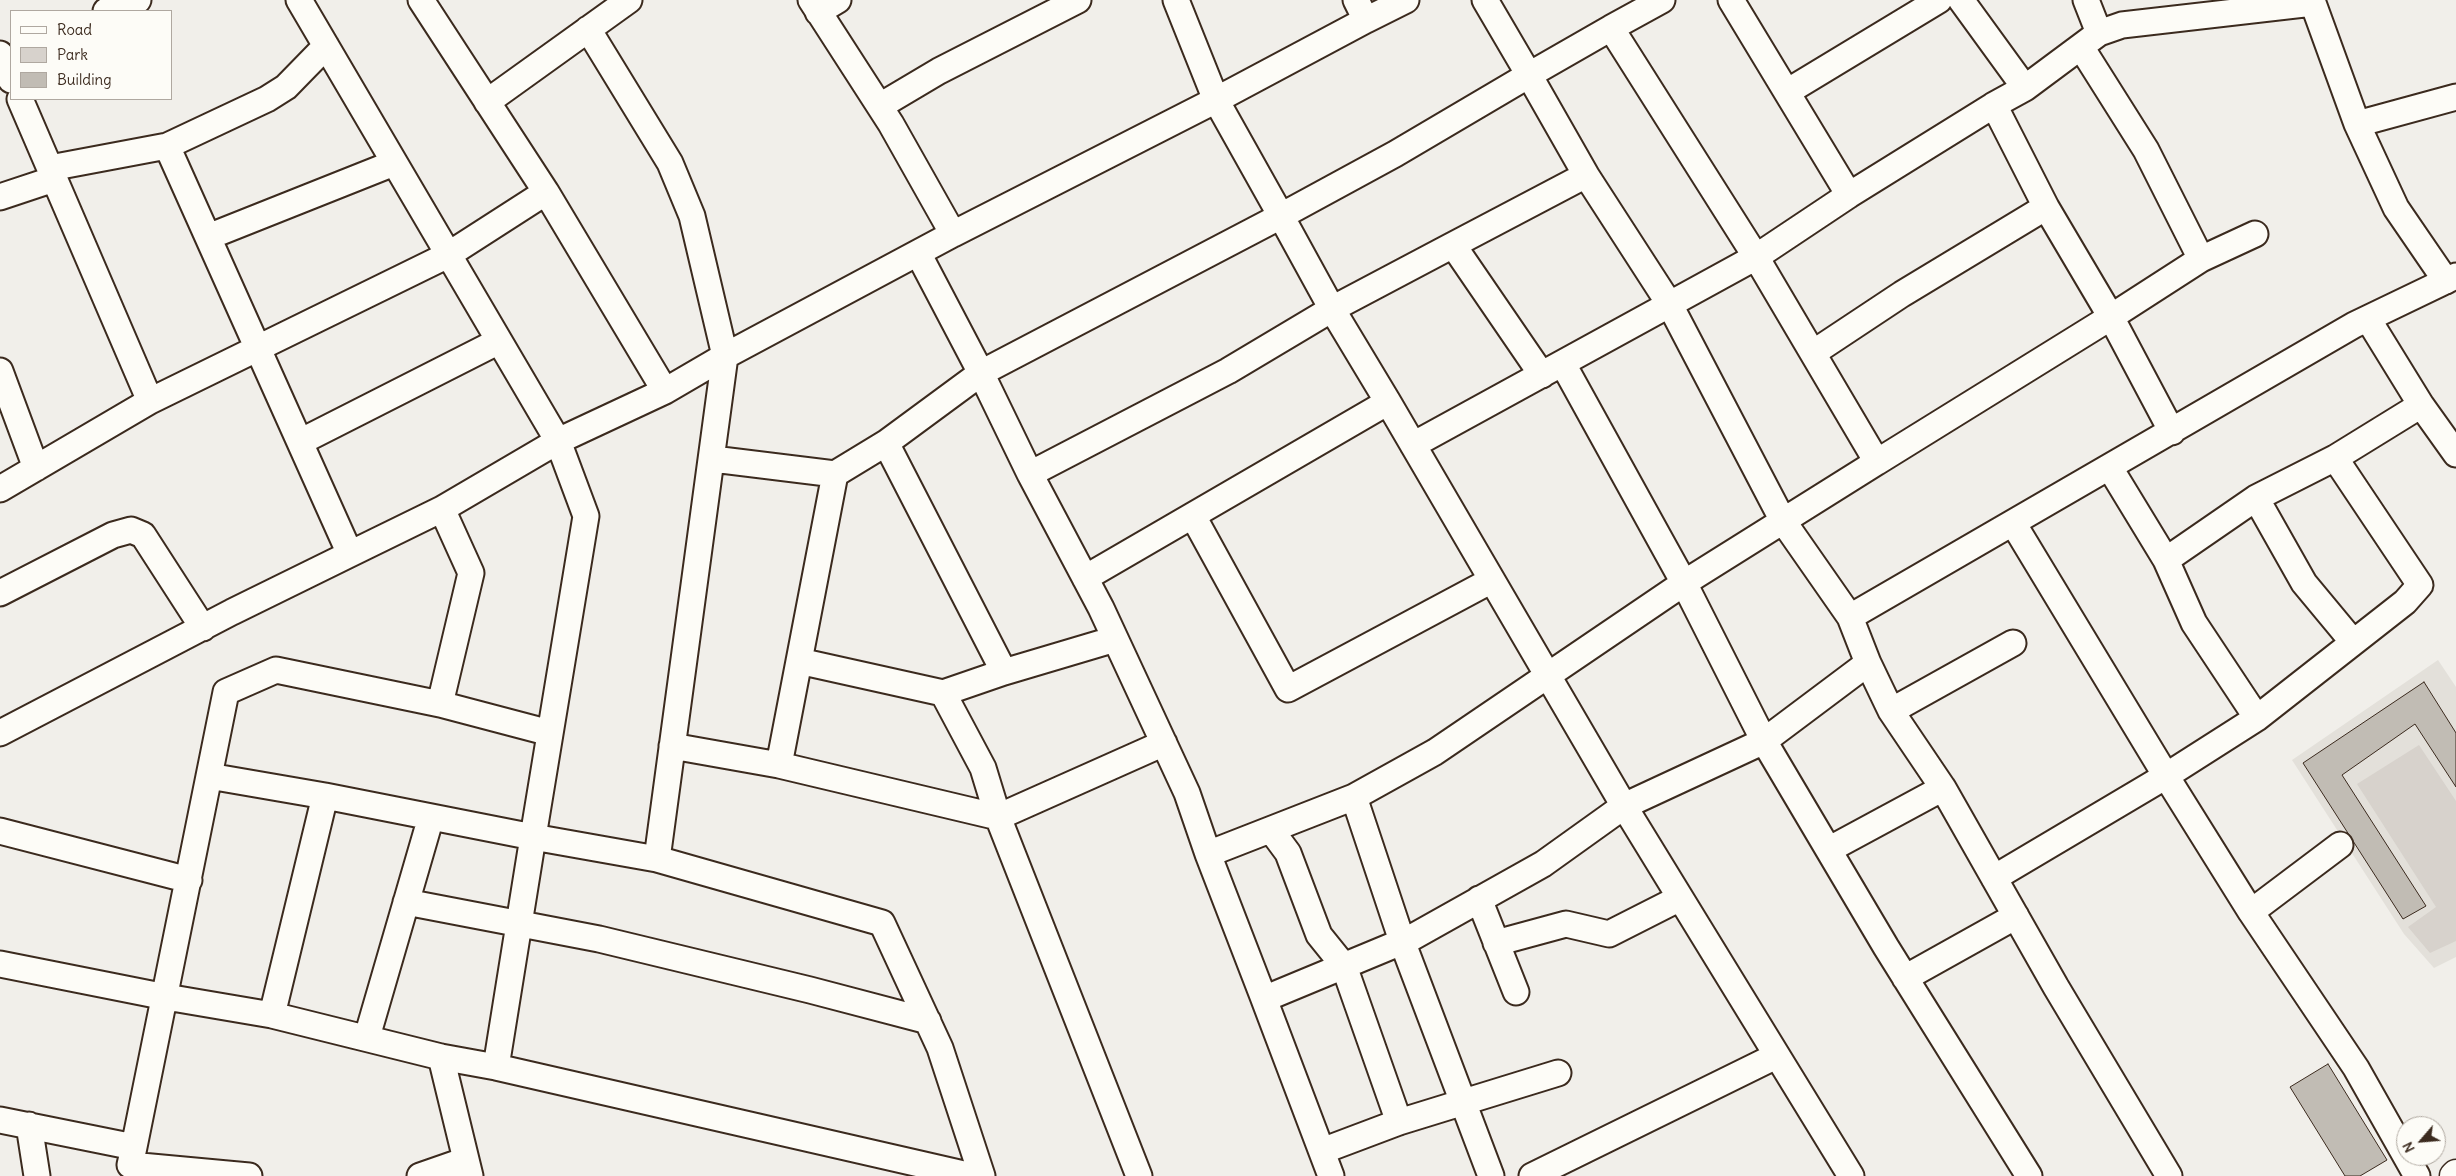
<!DOCTYPE html>
<html>
<head>
<meta charset="utf-8">
<style>
  body { margin:0 }
  #map { position:relative; width:2456px; height:1176px; overflow:hidden; background:#f1efea; font-family:Delius,sans-serif }
  canvas { display:block }
  .legend { position:absolute; left:10px; top:10px; width:162px; height:90px; box-sizing:border-box; background:#fdfcf7; border:1px solid #afa8a0; margin:0; padding:6px 9px; list-style:none; font-size:15px; color:#3b2a1e }
  .legend li { display:flex; align-items:center; gap:10px; height:25px }
  .legend b { width:25px; border:1px solid #afa8a0 }
  .north { position:absolute; left:2396px; top:1116px; width:50px; height:50px; box-sizing:border-box; background:#fdfcf7; border:1px solid #afa8a0; border-radius:50%; rotate:243deg; font-size:14px; font-weight:700; line-height:20px; text-align:center; color:#3b2a1e }
  .north::after { content:''; display:block; margin:auto; width:18px; height:22px; background:#3b2a1e; clip-path:polygon(50% 0,100% 100%,50% 72%,0 100%) }
</style>
</head>
<body>
<div id="map">
<canvas width="2456" height="1176"></canvas>
<ul class="legend">
<li><b style="height:6px;background:#fdfcf7"></b>Road</li>
<li><b style="height:14px;background:#d7d2cc"></b>Park</li>
<li><b style="height:14px;background:#c1bcb4"></b>Building</li>
</ul>
<div class="north">N</div>
</div>
<script>
const ctx = document.querySelector('canvas').getContext('2d');
ctx.lineJoin = 'round';
function fillPath(path, color) {
  ctx.fillStyle = color;
  ctx.fill(path, 'evenodd');
}
function shape(rows) {
  const path = new Path2D();
  for (const r of rows) {
    path.moveTo(r[0], r[1]);
    for (let i = 2; i < r.length; i += 2) path.lineTo(r[i], r[i + 1]);
  }
  return path;
}
function stroke(path, color, width, dash) {
  ctx.strokeStyle = color;
  ctx.lineWidth = width;
  ctx.lineCap = dash ? 'butt' : 'round';
  ctx.setLineDash(dash || []);
  ctx.stroke(path);
}
fillPath(shape([
  [2438,660,2456,687,2456,957,2434,968,2404,934,2292,760]
]), '#e3e0da');
fillPath(shape([
  [2419,745,2456,801,2456,941,2430,953,2408,927,2436,907,2357,784]
]), '#d7d2cc');
const building = shape([
  [2424,682,2456,733,2456,787,2415,724,2342,775,2426,906,2403,919,2303,763,2424,682],
  [2328,1064,2387,1160,2360,1176,2345,1176,2290,1087,2328,1064]
]);
fillPath(building, '#c1bcb4');
stroke(building, '#3b2a1e', 1);
const minor = shape([
  [299,0,558,441,442,509,471,573,440,704,550,733],
  [421,0,546,192],
  [811,0,891,124,953,234,1216,100,1366,20,1356,0],
  [1485,0,1529,75,1611,28,1756,257,1849,195,1994,105,2025,88,2099,33,2122,25,2313,3,2312,0],
  [1731,0,1849,195],
  [1961,0,2025,88],
  [2086,0,2099,33],
  [2313,3,2357,124,2456,97],
  [106,11,138,0],
  [818,12,838,0],
  [1366,20,1406,0],
  [1611,28,1662,0],
  [2081,47,2146,150,2201,259],
  [0,54,11,80],
  [1787,92,1939,0],
  [20,99,150,401],
  [487,102,629,0],
  [880,106,939,71,1078,0],
  [2357,124,2396,208,2446,281],
  [167,146,267,99,286,87,326,46],
  [50,168,167,146,350,554,442,509],
  [0,197,54,179],
  [953,234,725,356,657,859,882,923,940,1048,982,1176],
  [208,237,394,163],
  [1453,245,1586,175,1670,305,1783,521,1850,617],
  [2368,319,2421,405],
  [1813,353,1902,294,2046,207,1994,105],
  [1563,364,1684,583,1764,741,1868,663,1891,711,1943,788,2056,987,2169,1176],
  [0,371,36,468],
  [1542,375,1453,245,1332,309,1281,216,1395,154,1529,75,1586,175],
  [2172,432,2111,317,2201,259,2255,234],
  [300,442,499,341],
  [713,459,835,474],
  [1877,462,2111,317,2046,207],
  [2110,468,2166,560,2194,623,2257,718],
  [1030,474,981,373,1281,216,1216,100,1176,0],
  [0,489,150,401,448,255,546,192,665,391,725,356,692,216,670,163,588,29],
  [2256,498,2304,583,2353,642],
  [1193,516,1288,689,1492,580],
  [2013,523,2166,776,2251,912,2356,1068,2417,1176],
  [2166,560,2256,498,2335,458,2421,405,2456,454],
  [1085,578,1388,402],
  [0,593,113,535,131,530,143,535,203,628],
  [799,661,943,693],
  [1868,663,1850,617,2354,325,2456,276],
  [1004,672,1115,639],
  [1891,711,2013,643],
  [0,733,232,612,350,554],
  [672,746,779,765,835,474,886,443,981,373,918,253],
  [779,765,998,817,983,768,943,693,1004,672,886,443],
  [209,776,325,796],
  [1354,797,1435,752,1684,583,1877,462,1756,257,1413,445],
  [1271,830,1288,853,1319,935,1344,966,1399,1122],
  [0,831,189,880],
  [1830,849,1943,788],
  [1208,854,1354,797,1402,941,1491,1176],
  [1994,878,2166,776,2257,718,2405,602,2420,585,2335,458],
  [1479,899,1516,992],
  [406,902,599,939,810,990,928,1021],
  [2251,912,2340,845],
  [1496,943,1566,924,1609,934,1680,898],
  [0,964,166,997,272,1015,441,1057,496,1067,972,1176],
  [1905,978,2016,916],
  [1264,999,1208,854,1187,793,1101,608,1030,474,1228,371,1332,309,1388,402,1624,806,1764,741,1886,947,2029,1176],
  [272,1015,325,796,533,837,586,516,558,441,665,391],
  [367,1037,431,817],
  [441,1057,470,1176],
  [496,1067,533,837,657,859],
  [0,1120,134,1147,226,692,276,670,440,704],
  [29,1125,37,1176],
  [134,1147,130,1165,249,1176],
  [1322,1151,1399,1122,1558,1073],
  [420,1176,466,1160],
  [1139,1176,998,817,1164,743],
  [1331,1176,1264,999,1411,938,1543,864,1624,806,1851,1176],
  [1532,1176,1776,1056]
]);
const major = shape([
  [2454,1176,2456,1174]
]);
stroke(minor, '#3b2a1e', 29);
stroke(major, '#3b2a1e', 31);
stroke(minor, '#fdfcf7', 25);
stroke(major, '#fdfcf7', 28);
</script>
</body>
</html>
